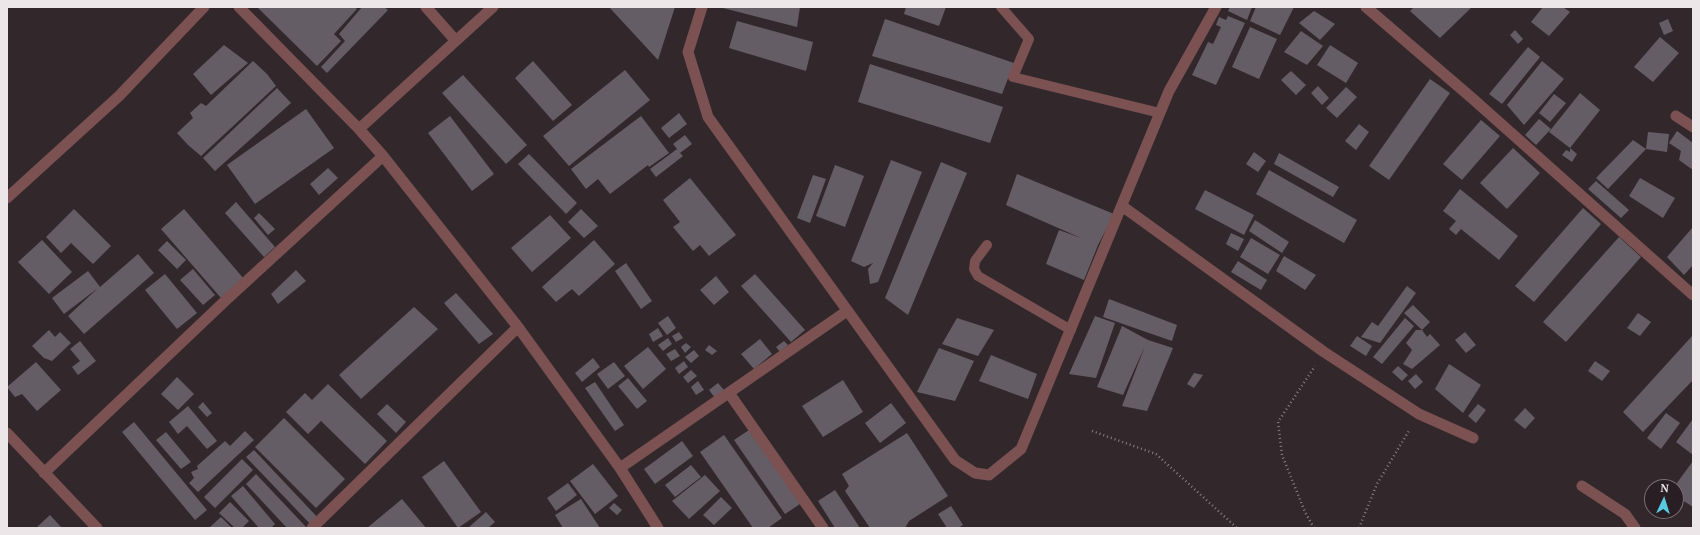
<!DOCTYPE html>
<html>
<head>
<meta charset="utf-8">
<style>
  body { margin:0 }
  #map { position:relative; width:1700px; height:535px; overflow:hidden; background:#32282c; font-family:"PT Serif",serif }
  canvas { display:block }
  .frame { position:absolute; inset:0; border:8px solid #ede6e9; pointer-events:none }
  .north { position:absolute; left:1644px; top:479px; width:40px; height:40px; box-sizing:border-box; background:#281e23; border:1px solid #776e72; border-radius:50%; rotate:4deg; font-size:11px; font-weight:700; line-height:16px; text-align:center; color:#ede6e9 }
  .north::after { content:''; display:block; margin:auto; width:14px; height:18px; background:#57c9e1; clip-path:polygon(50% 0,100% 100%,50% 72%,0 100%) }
</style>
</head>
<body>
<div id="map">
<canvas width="1700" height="535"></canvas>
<div class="frame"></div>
<div class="north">N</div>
</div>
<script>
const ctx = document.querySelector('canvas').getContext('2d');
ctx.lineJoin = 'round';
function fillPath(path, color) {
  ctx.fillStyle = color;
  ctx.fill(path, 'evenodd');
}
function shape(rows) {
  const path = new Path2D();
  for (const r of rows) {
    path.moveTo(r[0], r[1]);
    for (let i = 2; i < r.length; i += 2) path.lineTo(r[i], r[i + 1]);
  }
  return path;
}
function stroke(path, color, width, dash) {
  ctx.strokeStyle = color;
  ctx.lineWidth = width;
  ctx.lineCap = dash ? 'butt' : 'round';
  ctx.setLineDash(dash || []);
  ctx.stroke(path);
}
fillPath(shape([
  [257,7,354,7,357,9,334,34,341,41,317,66],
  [362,7,384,7,388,10,327,73,321,67,345,41,339,34],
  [609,7,675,7,658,60],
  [719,7,800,7,797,27],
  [906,7,946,7,939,26,904,14],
  [1230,7,1252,7,1247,20,1228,11],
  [1256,7,1294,7,1280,35,1250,21],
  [1414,7,1472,7,1440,38,1410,11],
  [1543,7,1563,7,1570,12,1549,36,1531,22],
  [1314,11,1335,24,1320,40,1299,23],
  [1228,16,1245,23,1216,85,1192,75,1208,42,1213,44,1221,27,1216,25,1219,17,1226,20],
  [885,19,1014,63,1002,94,872,56],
  [1668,19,1673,31,1664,35,1659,23],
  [737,21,813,42,806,71,729,48],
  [1250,27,1277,39,1259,79,1232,67],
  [1515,30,1523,39,1518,44,1510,35],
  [1301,31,1323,46,1307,65,1284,52],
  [1660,37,1679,53,1653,82,1634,67],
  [224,45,248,63,211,95,193,74],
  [1330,45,1358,63,1346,83,1317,65],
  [1528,47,1540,57,1502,104,1489,94],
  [253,61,267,74,276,86,201,156,188,145,177,133,193,118,190,113,201,103,206,106],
  [533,61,572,105,553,121,515,78],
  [1542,61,1564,79,1524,125,1507,105],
  [870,64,1003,107,990,143,858,102],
  [625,70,650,100,569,166,543,136],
  [1291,71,1306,85,1296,95,1281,80],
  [463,75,527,145,506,164,442,93],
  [1430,79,1450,93,1389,180,1369,166],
  [1318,86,1329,98,1322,105,1311,93],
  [1346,87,1357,97,1337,118,1326,108],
  [277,88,291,103,215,171,203,158],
  [1580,93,1600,110,1570,148,1549,132],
  [1554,94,1566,103,1550,122,1539,113],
  [306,109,334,148,255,204,227,165],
  [679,113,687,124,669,138,661,128],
  [450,116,494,174,472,191,428,133],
  [641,116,669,153,649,167,648,165,610,194,598,179,586,189,571,169],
  [1539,119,1551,129,1536,145,1525,135],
  [1481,120,1500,136,1462,180,1443,164],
  [1359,124,1369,132,1356,150,1345,141],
  [1677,131,1693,143,1693,170,1679,160,1681,151,1669,143],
  [1648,132,1669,134,1667,152,1646,149],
  [685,135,692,144,680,153,683,156,656,177,650,169,677,149,673,144],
  [1633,140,1646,149,1608,189,1596,178],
  [1513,148,1540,173,1507,209,1480,183],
  [1570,148,1577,154,1572,162,1562,155,1566,150,1570,152],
  [1254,152,1266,161,1258,172,1246,164],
  [1279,153,1339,187,1333,197,1274,164],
  [529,154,577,203,566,214,518,164],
  [891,160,922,172,878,282,870,284,868,269,873,263,864,267,851,261],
  [941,162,967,173,908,315,885,298],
  [835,165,864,176,845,227,816,216],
  [328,168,338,178,319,195,310,184],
  [1269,170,1357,220,1344,243,1256,194],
  [1017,174,1114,214,1098,245,1084,280,1046,264,1059,230,1081,238,1006,205],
  [813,175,826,179,810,223,797,218],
  [690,178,736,235,709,256,700,245,693,251,673,227,680,222,663,200],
  [1640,178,1675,198,1663,218,1629,196],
  [1596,181,1629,210,1621,218,1588,189],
  [1460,189,1518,236,1499,260,1461,229,1456,235,1449,229,1456,221,1443,211],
  [1205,190,1254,215,1244,235,1195,209],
  [236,202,275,247,264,257,225,213],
  [1583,208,1601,224,1534,302,1515,286],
  [74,209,111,246,93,264,71,243,61,253,46,237],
  [184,209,244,279,221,298,161,229],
  [581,209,598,226,584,238,568,222],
  [259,213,275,229,268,235,254,218],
  [550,215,571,238,532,272,511,248],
  [1255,220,1289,242,1282,253,1249,231],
  [1693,227,1693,265,1684,275,1667,257],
  [1231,233,1244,239,1238,251,1226,244],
  [1619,237,1641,257,1566,342,1543,322],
  [1251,238,1280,255,1268,274,1240,257],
  [42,240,72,272,49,294,18,262],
  [594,240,615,264,579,296,572,289,556,302,542,287],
  [167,241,186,260,177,269,158,250],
  [138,254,154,273,84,334,68,316,98,288,64,314,52,298,88,271,100,287],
  [1284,256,1316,275,1305,290,1276,271],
  [1238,261,1267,280,1261,290,1231,272],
  [626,263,652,301,641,309,615,271],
  [193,269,215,295,203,305,180,280],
  [296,270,306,281,278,304,271,294],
  [165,274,197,313,177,329,145,290],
  [755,274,805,330,791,342,741,286],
  [716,276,729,292,714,305,700,290],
  [1407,286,1416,293,1380,343,1361,337,1372,322,1378,326],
  [456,293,493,334,479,344,444,303],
  [1109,299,1177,325,1172,341,1103,317],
  [1413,305,1430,322,1422,330,1427,337,1430,334,1440,345,1412,369,1403,364,1412,350,1406,343,1416,330,1422,330,1404,313],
  [414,307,438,329,361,399,339,375],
  [1638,313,1651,322,1640,336,1627,328],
  [668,316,676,328,667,335,658,323],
  [1095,316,1115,323,1096,378,1069,374],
  [957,318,994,330,978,356,942,344],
  [1405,318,1414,326,1382,364,1373,357],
  [1122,326,1148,340,1173,348,1147,411,1122,406,1145,346,1123,395,1097,387],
  [658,328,663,336,653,342,649,334],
  [49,330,55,337,60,332,71,343,52,361,44,358,32,346],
  [679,332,683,338,676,342,672,336],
  [1465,332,1476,345,1466,353,1455,340],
  [1693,335,1693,380,1643,432,1623,412],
  [1357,336,1372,346,1366,356,1350,346],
  [668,338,672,344,663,351,658,345],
  [760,339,772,354,754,369,741,354],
  [80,341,96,361,78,375,72,367,80,361,70,349],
  [784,341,788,345,780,352,776,347],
  [686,343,691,347,685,353,681,347],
  [709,345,717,351,712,355,705,350],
  [648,347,666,369,643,389,624,366],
  [939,348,974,361,955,401,917,392],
  [675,349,680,356,671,361,666,354],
  [694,350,699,356,691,363,685,357],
  [991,355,1037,374,1028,399,979,381],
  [593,358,600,367,582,382,575,373],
  [684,361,688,367,679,374,675,368],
  [1595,361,1610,371,1602,381,1588,371],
  [36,362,61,390,37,411,22,394,15,397,7,387],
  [614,362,625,376,608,389,597,374],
  [1449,364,1481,385,1463,413,1435,389],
  [1398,366,1408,375,1402,381,1392,372],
  [691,370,697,376,688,383,683,377],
  [1194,373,1203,375,1194,388,1187,384],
  [1416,374,1423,382,1415,389,1408,381],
  [177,377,194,394,178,410,161,394],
  [628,378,647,401,637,409,618,386],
  [843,380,863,412,823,437,802,406],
  [698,381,704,390,696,395,691,387],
  [595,382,624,425,615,431,585,388],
  [718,383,724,390,715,398,709,390],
  [328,384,387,441,365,464,321,421,308,434,286,412,305,393,312,400],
  [203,402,212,413,207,417,198,407],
  [891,403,906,423,880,443,865,423],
  [387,404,406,422,396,433,377,414],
  [1478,404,1486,410,1476,423,1468,416],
  [188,406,217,441,207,449,187,426,178,434,169,422],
  [1525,408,1535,418,1525,429,1514,420],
  [1666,413,1680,423,1661,449,1647,438],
  [284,418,345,479,316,508,255,447],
  [1693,419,1693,455,1676,442],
  [134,422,207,510,195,520,122,432],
  [749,430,800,504,785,514,734,440],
  [245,431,254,440,198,492,189,483,194,478,191,472,198,469,197,466,225,441,230,446],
  [166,432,191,462,181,469,156,440],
  [907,433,948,496,909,521,905,528,870,528,845,491,849,486,842,474],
  [724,435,782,518,768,528,753,528,700,452],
  [682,441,693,456,655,484,644,469],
  [254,450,320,520,313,527,246,457],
  [242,459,253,470,215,508,204,497],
  [444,461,481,512,458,528,422,477],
  [1693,461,1693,507,1676,496,1676,487,1674,487],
  [593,464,618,496,595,514,570,481],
  [691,465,701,477,675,497,665,485],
  [256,474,307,528,287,528,246,484],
  [705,475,720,491,689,519,672,501],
  [568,483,577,495,556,511,547,498],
  [243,486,275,524,271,528,259,528,231,496],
  [835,490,860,528,835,528,818,501],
  [721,497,732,508,714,525,703,515],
  [402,499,426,528,367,528],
  [581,499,600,528,563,528,555,515],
  [230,502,249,521,242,528,235,528,219,513],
  [614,503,622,510,617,515,609,508],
  [951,506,963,525,958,528,947,528,938,514],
  [486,512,495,522,488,528,468,528],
  [50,515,62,528,36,528],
  [221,517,232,528,211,528,210,527]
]), '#655d65');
stroke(shape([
  [1092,431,1156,454,1237,528],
  [1314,528,1305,512,1282,455,1278,422,1315,366],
  [1359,528,1377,484,1410,429]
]), '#887f83', 2.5, [1, 3]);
stroke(shape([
  [1001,7,1029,39,1013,77,1160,113],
  [987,245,975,261,974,269,978,276,1071,330]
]), '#7b5151', 10);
stroke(shape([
  [239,7,359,129,383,156,518,327,620,468,658,528],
  [426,7,456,41],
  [702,7,688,52,708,117,955,460,975,473,989,475,1021,449,1026,437,1169,91,1216,7],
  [1366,7,1473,99,1693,295],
  [1676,116,1693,127],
  [359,129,493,7],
  [7,198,119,96,204,7],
  [1122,206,1324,352,1419,414,1473,438],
  [729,393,823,528],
  [7,433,97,528],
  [620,468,847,311],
  [44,473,225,301,383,156],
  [1582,486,1625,514,1635,528],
  [312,528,518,327]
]), '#7b5151', 11);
</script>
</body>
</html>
